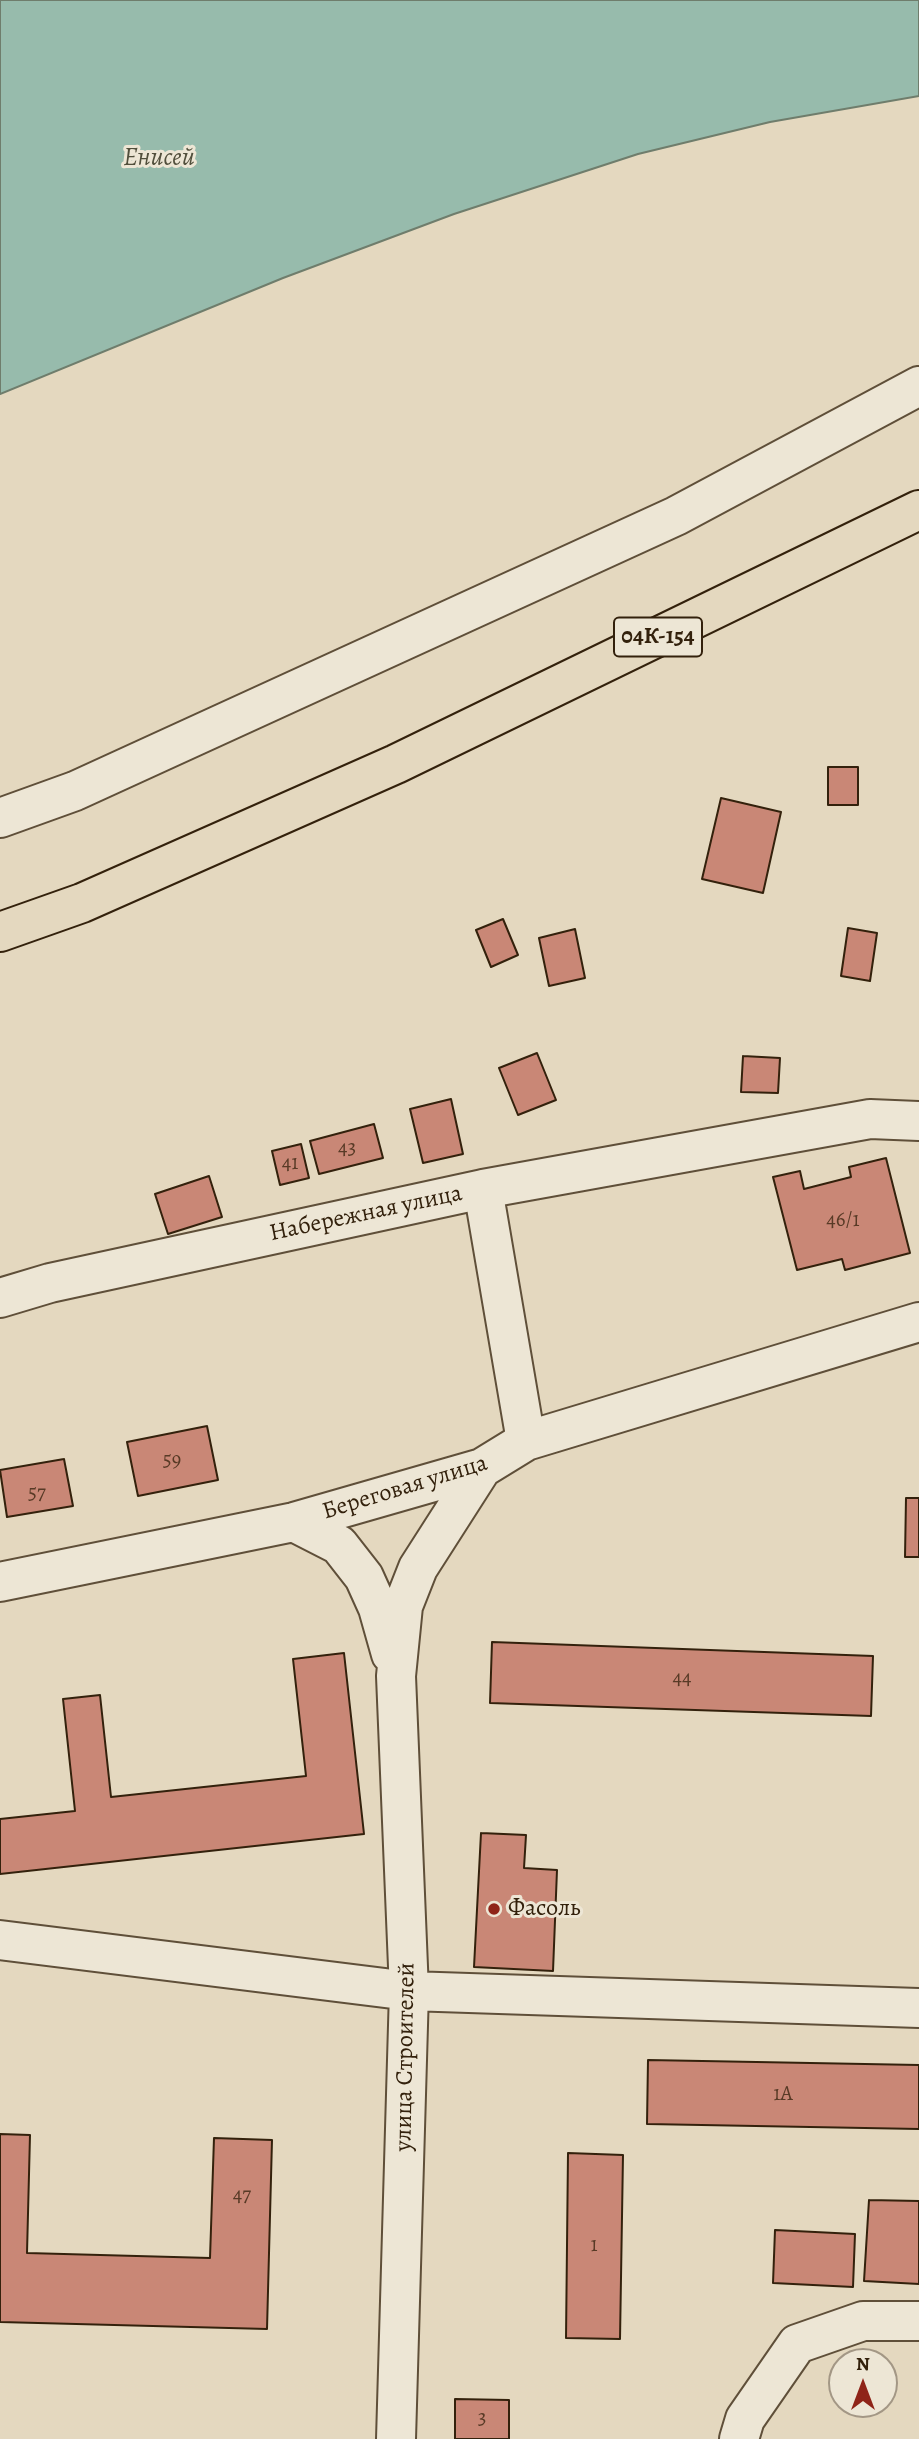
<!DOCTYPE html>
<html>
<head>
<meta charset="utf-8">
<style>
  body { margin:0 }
  #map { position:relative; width:919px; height:2439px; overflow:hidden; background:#e4d8bf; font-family:Alegreya,serif }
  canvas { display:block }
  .north { position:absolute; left:828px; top:2348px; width:70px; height:70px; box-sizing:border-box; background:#ede6d5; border:2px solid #a39785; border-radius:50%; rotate:0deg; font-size:19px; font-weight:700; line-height:28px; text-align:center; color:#33210c }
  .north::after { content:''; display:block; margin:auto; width:24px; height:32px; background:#8f2418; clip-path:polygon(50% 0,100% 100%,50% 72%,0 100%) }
</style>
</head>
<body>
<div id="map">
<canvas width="919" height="2439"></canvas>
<div class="north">N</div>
</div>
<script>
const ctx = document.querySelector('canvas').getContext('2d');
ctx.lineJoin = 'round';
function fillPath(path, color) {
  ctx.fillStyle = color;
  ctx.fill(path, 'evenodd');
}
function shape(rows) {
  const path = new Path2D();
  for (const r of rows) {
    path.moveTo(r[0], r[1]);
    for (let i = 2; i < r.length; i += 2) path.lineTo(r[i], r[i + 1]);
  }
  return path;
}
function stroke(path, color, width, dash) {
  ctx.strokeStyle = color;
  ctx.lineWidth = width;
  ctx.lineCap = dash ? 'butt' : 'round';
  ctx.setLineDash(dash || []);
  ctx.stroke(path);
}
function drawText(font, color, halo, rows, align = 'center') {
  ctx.font = font + ' Alegreya,serif';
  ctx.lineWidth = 6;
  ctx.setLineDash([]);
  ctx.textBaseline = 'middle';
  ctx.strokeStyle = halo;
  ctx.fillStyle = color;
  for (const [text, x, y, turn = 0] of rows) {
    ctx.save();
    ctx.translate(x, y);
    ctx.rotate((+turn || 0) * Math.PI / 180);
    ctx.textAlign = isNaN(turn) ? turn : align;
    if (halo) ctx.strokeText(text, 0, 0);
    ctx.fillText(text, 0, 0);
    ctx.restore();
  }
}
const water = shape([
  [0,0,919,0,919,96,770,122,638,154,454,214,283,278,0,394,0,0]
]);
fillPath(water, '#97bbac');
stroke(water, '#6f7d6c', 2);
const building = shape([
  [828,767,858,767,858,805,828,805,828,767],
  [721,798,781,812,763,893,702,879,721,798],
  [503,919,518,955,491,967,476,930,503,919],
  [848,928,877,933,870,981,841,976,848,928],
  [575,929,585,978,549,986,539,938,575,929],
  [537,1053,556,1100,518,1115,499,1068,537,1053],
  [743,1056,780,1058,778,1093,741,1092,743,1056],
  [451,1099,463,1154,423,1163,410,1109,451,1099],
  [374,1124,383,1158,319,1174,310,1141,374,1124],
  [301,1144,309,1178,280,1185,272,1151,301,1144],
  [886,1158,910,1253,845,1270,842,1259,797,1270,773,1177,800,1171,804,1189,851,1177,849,1167,886,1158],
  [209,1176,222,1217,168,1234,155,1194,209,1176],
  [207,1426,218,1480,138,1496,127,1442,207,1426],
  [64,1459,73,1506,7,1517,0,1470,64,1459],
  [906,1498,919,1498,919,1557,905,1557,906,1498],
  [492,1642,873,1656,871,1716,490,1703,492,1642],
  [344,1653,364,1834,0,1874,0,1819,75,1811,63,1699,100,1695,111,1797,306,1776,293,1659,344,1653],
  [481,1833,526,1835,524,1868,557,1870,553,1971,474,1967,481,1833],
  [648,2060,919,2065,919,2129,647,2124,648,2060],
  [0,2134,30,2135,27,2253,210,2258,214,2138,272,2140,267,2329,0,2322,0,2134],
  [568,2153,623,2155,620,2339,566,2338,568,2153],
  [869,2200,919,2201,919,2284,864,2281,869,2200],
  [775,2230,855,2234,853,2287,773,2283,775,2230],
  [455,2399,509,2400,509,2439,455,2439,455,2399]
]);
fillPath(building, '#c98776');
stroke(building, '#33210c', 2);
const minor = shape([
  [0,818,75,791,676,516,919,386],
  [483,1189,870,1119,919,1121],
  [0,1298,50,1283,483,1189,526,1441],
  [294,1522,339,1545,364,1577,378,1608,391,1654],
  [0,1582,294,1522,482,1468,526,1441,919,1322],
  [0,1940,409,1991,919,2008],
  [396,2439,409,1991,396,1676,403,1606,418,1568,482,1468],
  [739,2439,745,2419,797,2344,863,2321,919,2321]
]);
const major = shape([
  [0,932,82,903,396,764,919,510]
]);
stroke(minor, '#5f4f39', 42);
stroke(major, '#33210c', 42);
stroke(minor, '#ede6d5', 38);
stroke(major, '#e4d8bf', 38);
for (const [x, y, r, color] of [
  [494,1909,7,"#8f2418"]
]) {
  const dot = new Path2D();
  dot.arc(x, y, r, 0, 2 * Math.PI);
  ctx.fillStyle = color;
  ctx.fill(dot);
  stroke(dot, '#ede6d5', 2.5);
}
drawText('21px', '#583a26', null, [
  ["43",347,1149],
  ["41",290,1164],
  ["46/1",843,1221],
  ["59",172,1461],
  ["57",37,1494],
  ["44",682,1679],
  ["1А",783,2095],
  ["47",242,2196],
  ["1",594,2246],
  ["3",482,2419]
]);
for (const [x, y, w] of [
  [658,637,88]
]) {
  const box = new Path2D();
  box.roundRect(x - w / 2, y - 19.5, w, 39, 5);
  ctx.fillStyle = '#ede6d5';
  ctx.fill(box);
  stroke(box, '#33210c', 2);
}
drawText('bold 23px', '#33210c', null, [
  ["04К-154",658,637]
]);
drawText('24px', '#33210c', '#ede6d5', [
  ["Набережная улица",366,1214,-12],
  ["Береговая улица",405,1488,-17],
  ["улица Строителей",406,2057,-89]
]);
drawText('24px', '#33210c', '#ede6d5', [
  ["Фасоль",508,1909]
], 'left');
drawText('italic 26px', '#514f3c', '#ede6d5', [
  ["Енисей",159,159]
]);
</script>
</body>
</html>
